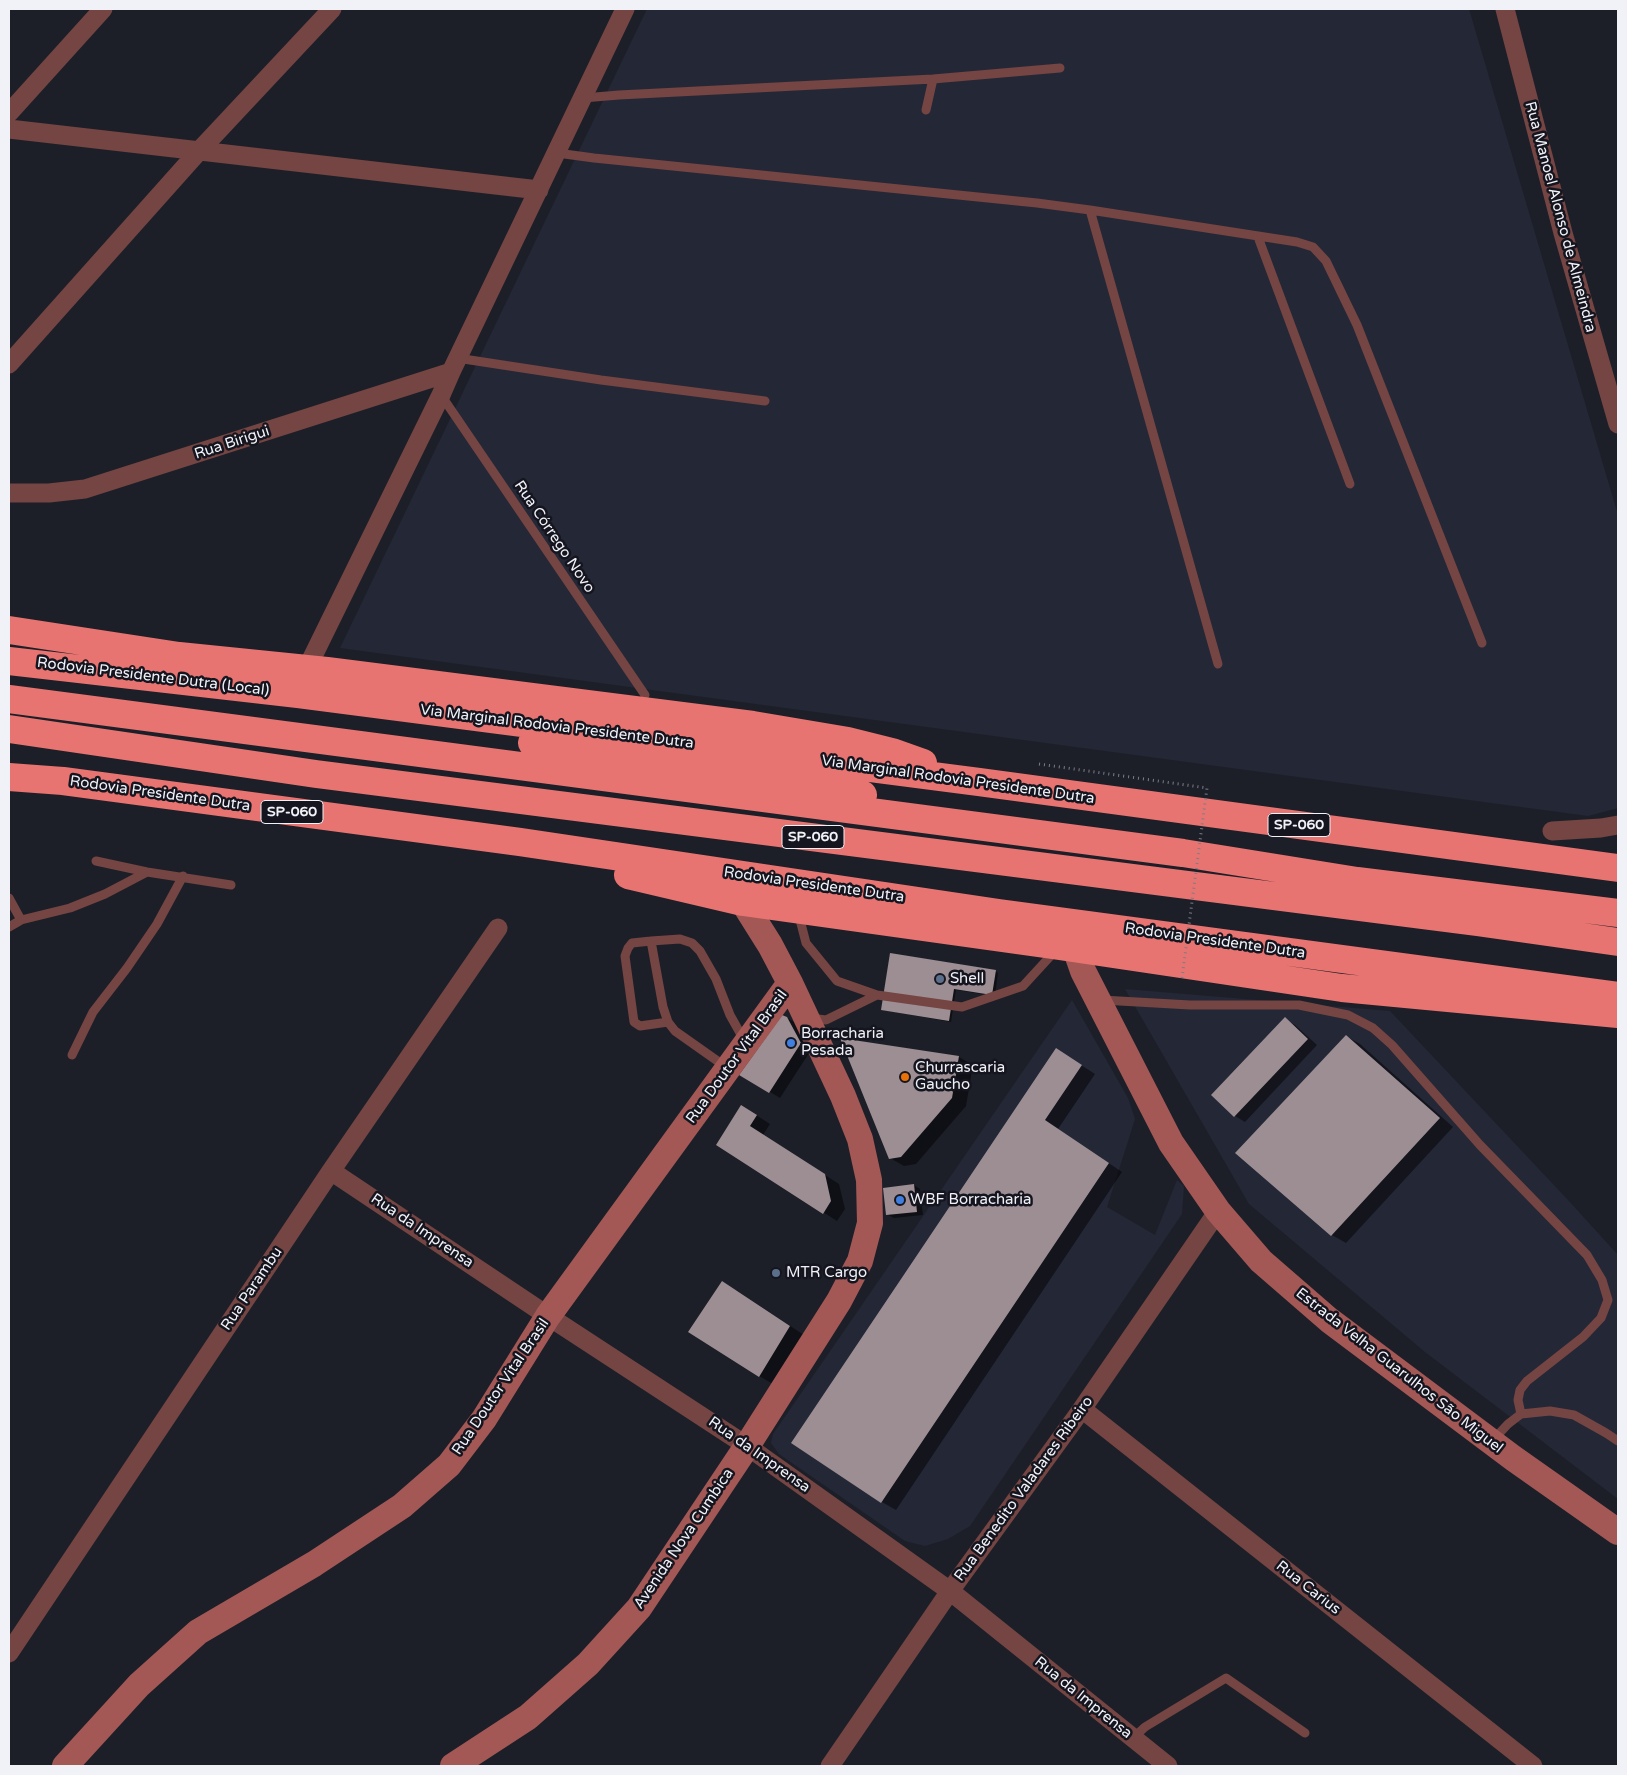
<!DOCTYPE html>
<html>
<head>
<meta charset="utf-8">
<style>
  body { margin:0 }
  #map { position:relative; width:1627px; height:1775px; overflow:hidden; background:#1d1f28; font-family:"Varela Round",sans-serif }
  canvas { display:block }
  .frame { position:absolute; inset:0; border:10px solid #f1f2f8; pointer-events:none }
</style>
</head>
<body>
<div id="map">
<canvas width="1627" height="1775"></canvas>
<div class="frame"></div>
</div>
<script>
const ctx = document.querySelector('canvas').getContext('2d');
ctx.lineJoin = 'round';
function fillPath(path, color) {
  ctx.fillStyle = color;
  ctx.fill(path, 'evenodd');
}
function shape(rows) {
  const path = new Path2D();
  for (const r of rows) {
    path.moveTo(r[0], r[1]);
    for (let i = 2; i < r.length; i += 2) path.lineTo(r[i], r[i + 1]);
  }
  return path;
}
function stroke(path, color, width, dash) {
  ctx.strokeStyle = color;
  ctx.lineWidth = width;
  ctx.lineCap = dash ? 'butt' : 'round';
  ctx.setLineDash(dash || []);
  ctx.stroke(path);
}
function drawText(font, color, halo, rows, align = 'center') {
  ctx.font = font + ' "Varela Round",sans-serif';
  ctx.lineWidth = 5;
  ctx.setLineDash([]);
  ctx.textBaseline = 'middle';
  ctx.strokeStyle = halo;
  ctx.fillStyle = color;
  for (const [text, x, y, turn = 0] of rows) {
    ctx.save();
    ctx.translate(x, y);
    ctx.rotate((+turn || 0) * Math.PI / 180);
    ctx.textAlign = isNaN(turn) ? turn : align;
    if (halo) ctx.strokeText(text, 0, 0);
    ctx.fillText(text, 0, 0);
    ctx.restore();
  }
}
fillPath(shape([
  [647,9,1469,9,1618,515,1618,808,1588,816,340,648],
  [1125,989,1390,1011,1568,1200,1618,1255,1618,1499,1425,1352,1249,1204],
  [1072,1000,1128,1098,1135,1119,1107,1207,1155,1235,1177,1180,1184,1186,1182,1214,970,1526,948,1539,925,1546,905,1541,779,1454,771,1443,773,1434]
]), '#242736');
fillPath(shape([
  [995,971,998,973,995,996,956,990,951,1022,883,1010],
  [787,1018,798,1024,811,1050,780,1098,741,1074],
  [1285,1019,1295,1025,1317,1045,1245,1122,1235,1116],
  [1346,1036,1360,1044,1453,1127,1346,1243,1332,1235,1237,1153],
  [959,1057,973,1065,966,1106,916,1164,904,1166,890,1158],
  [1070,1058,1095,1074,1058,1129,1122,1172,896,1510,882,1502],
  [756,1115,770,1124,763,1135,839,1184,845,1209,837,1221,718,1145],
  [914,1185,920,1189,923,1215,894,1218,888,1215],
  [736,1290,804,1335,773,1384,759,1376]
]), '#0007');
fillPath(shape([
  [890,953,996,970,992,995,954,989,949,1021,881,1010],
  [782,1015,787,1017,801,1043,769,1093,739,1075],
  [1285,1017,1308,1039,1234,1117,1211,1095],
  [1346,1035,1440,1118,1331,1236,1235,1153],
  [840,1038,959,1056,952,1098,901,1157,889,1159],
  [1056,1048,1082,1065,1045,1120,1109,1163,881,1503,791,1443],
  [741,1105,757,1115,750,1126,825,1174,831,1201,823,1214,716,1145],
  [914,1184,917,1212,886,1215,883,1188],
  [722,1281,790,1326,759,1377,688,1332]
]), '#9c8e92');
stroke(shape([
  [1039,764,1207,788]
]), '#7c7d85', 3, [1, 4]);
stroke(shape([
  [583,98,619,95,933,79,1060,68],
  [926,110,933,79],
  [557,153,594,158,1037,203,1090,210,1218,664],
  [1090,210,1297,242,1313,247,1326,261,1357,325,1482,643],
  [1258,237,1350,484],
  [457,358,601,380,765,401],
  [441,395,645,695],
  [96,861,147,872,231,885],
  [9,898,21,920],
  [798,912,806,943,837,981,877,995],
  [9,927,21,920,70,908,105,894,147,872],
  [651,941,632,943,628,948,625,956,634,1022,640,1026,668,1022],
  [1102,1000,1190,1005,1299,1005,1348,1015,1373,1028,1392,1045,1480,1145,1587,1255,1602,1280,1608,1300,1601,1318,1583,1337,1527,1381,1520,1390,1518,1400,1521,1414],
  [810,1018,826,1020,877,995,962,1007,1023,986,1056,950],
  [72,1055,93,1012,127,968,157,924,183,876],
  [726,1067,675,1031,668,1022,663,1007,651,941,680,939,692,943,700,951,716,979,730,1015,744,1040],
  [1493,1440,1508,1424,1521,1414,1550,1411,1574,1415,1606,1433,1618,1441],
  [1133,1738,1145,1727,1226,1678,1305,1733]
]), '#744542', 9);
stroke(shape([
  [1505,9,1563,233,1618,424],
  [9,113,103,9],
  [9,129,539,190],
  [9,364,199,151,332,9],
  [9,493,49,493,85,489,451,372],
  [311,660,441,395,451,372,625,9],
  [1552,831,1601,828,1618,825],
  [331,1171,548,1316,747,1446,950,1591,1168,1766],
  [1082,1409,1533,1766],
  [9,1653,331,1171,498,928],
  [830,1766,950,1591,1082,1409,1218,1211]
]), '#744542', 19);
stroke(shape([
  [1075,948,1083,971,1171,1143,1218,1211,1261,1261,1329,1320,1513,1458,1618,1532],
  [65,1766,139,1685,198,1632,314,1564,402,1506,449,1465,484,1419,548,1316,790,983],
  [453,1766,528,1717,588,1664,639,1608,747,1446,839,1301,860,1261,870,1223,869,1180,860,1139,843,1096,790,983,770,945,743,902]
]), '#a35855', 26);
stroke(shape([
  [9,630,179,656,327,671,753,725,848,741,892,752,923,763],
  [9,661,298,694,979,782,1618,868],
  [9,699,1183,853,1357,881,1618,913],
  [9,729,316,774,1478,922,1618,942],
  [532,743,819,786,863,795],
  [9,777,63,781,520,842,999,913,1618,996],
  [628,875,743,902,1059,946,1342,988,1618,1014]
]), '#e87471', 28);
stroke(shape([
  [1182,978,1207,788]
]), '#7c7d85', 3, [1, 4]);
for (const [x, y, r, color] of [
  [940,979,5,"#5c6f8a"],
  [791,1043,5,"#3f7fe0"],
  [905,1077,5,"#e8710a"],
  [900,1200,5,"#3f7fe0"],
  [776,1273,5,"#5c6f8a"]
]) {
  const dot = new Path2D();
  dot.arc(x, y, r, 0, 2 * Math.PI);
  ctx.fillStyle = color;
  ctx.fill(dot);
  stroke(dot, '#14151e', 2);
}
for (const [x, y, w] of [
  [292,812,62],
  [1299,825,62],
  [813,837,62]
]) {
  const box = new Path2D();
  box.roundRect(x - w / 2, y - 11.5, w, 23, 4);
  ctx.fillStyle = '#14151e';
  ctx.fill(box);
  stroke(box, '#f1f2f8', 1);
}
drawText('bold 14px', '#f1f2f8', null, [
  ["SP-060",292,812],
  ["SP-060",1299,825],
  ["SP-060",813,837]
]);
drawText('15px', '#f1f2f8', '#14151e', [
  ["Rua Manoel Alonso de Almeindra",1560,217,75],
  ["Rua Birigui",232,443,-18],
  ["Rua Córrego Novo",554,537,56],
  ["Rodovia Presidente Dutra (Local)",153,677,7],
  ["Via Marginal Rodovia Presidente Dutra",557,727,7],
  ["Via Marginal Rodovia Presidente Dutra",958,780,8],
  ["Rodovia Presidente Dutra",160,794,8],
  ["Rodovia Presidente Dutra",814,885,8],
  ["Rodovia Presidente Dutra",1215,941,8],
  ["Rua Doutor Vital Brasil",737,1057,-54],
  ["Rua da Imprensa",422,1231,34],
  ["Rua Parambu",252,1289,-56],
  ["Estrada Velha Guarulhos São Miguel",1399,1371,38],
  ["Rua Doutor Vital Brasil",501,1387,-56],
  ["Rua da Imprensa",759,1455,35],
  ["Rua Benedito Valadares Ribeiro",1024,1489,-54],
  ["Avenida Nova Cumbica",684,1539,-56],
  ["Rua Carius",1308,1588,38],
  ["Rua da Imprensa",1083,1698,39]
]);
drawText('15px', '#f1f2f8', '#14151e', [
  ["Shell",950,979],
  ["Borracharia",801,1034],
  ["Pesada",801,1051],
  ["Churrascaria",915,1068],
  ["Gaucho",915,1085],
  ["WBF Borracharia",910,1200],
  ["MTR Cargo",786,1273]
], 'left');
</script>
</body>
</html>
